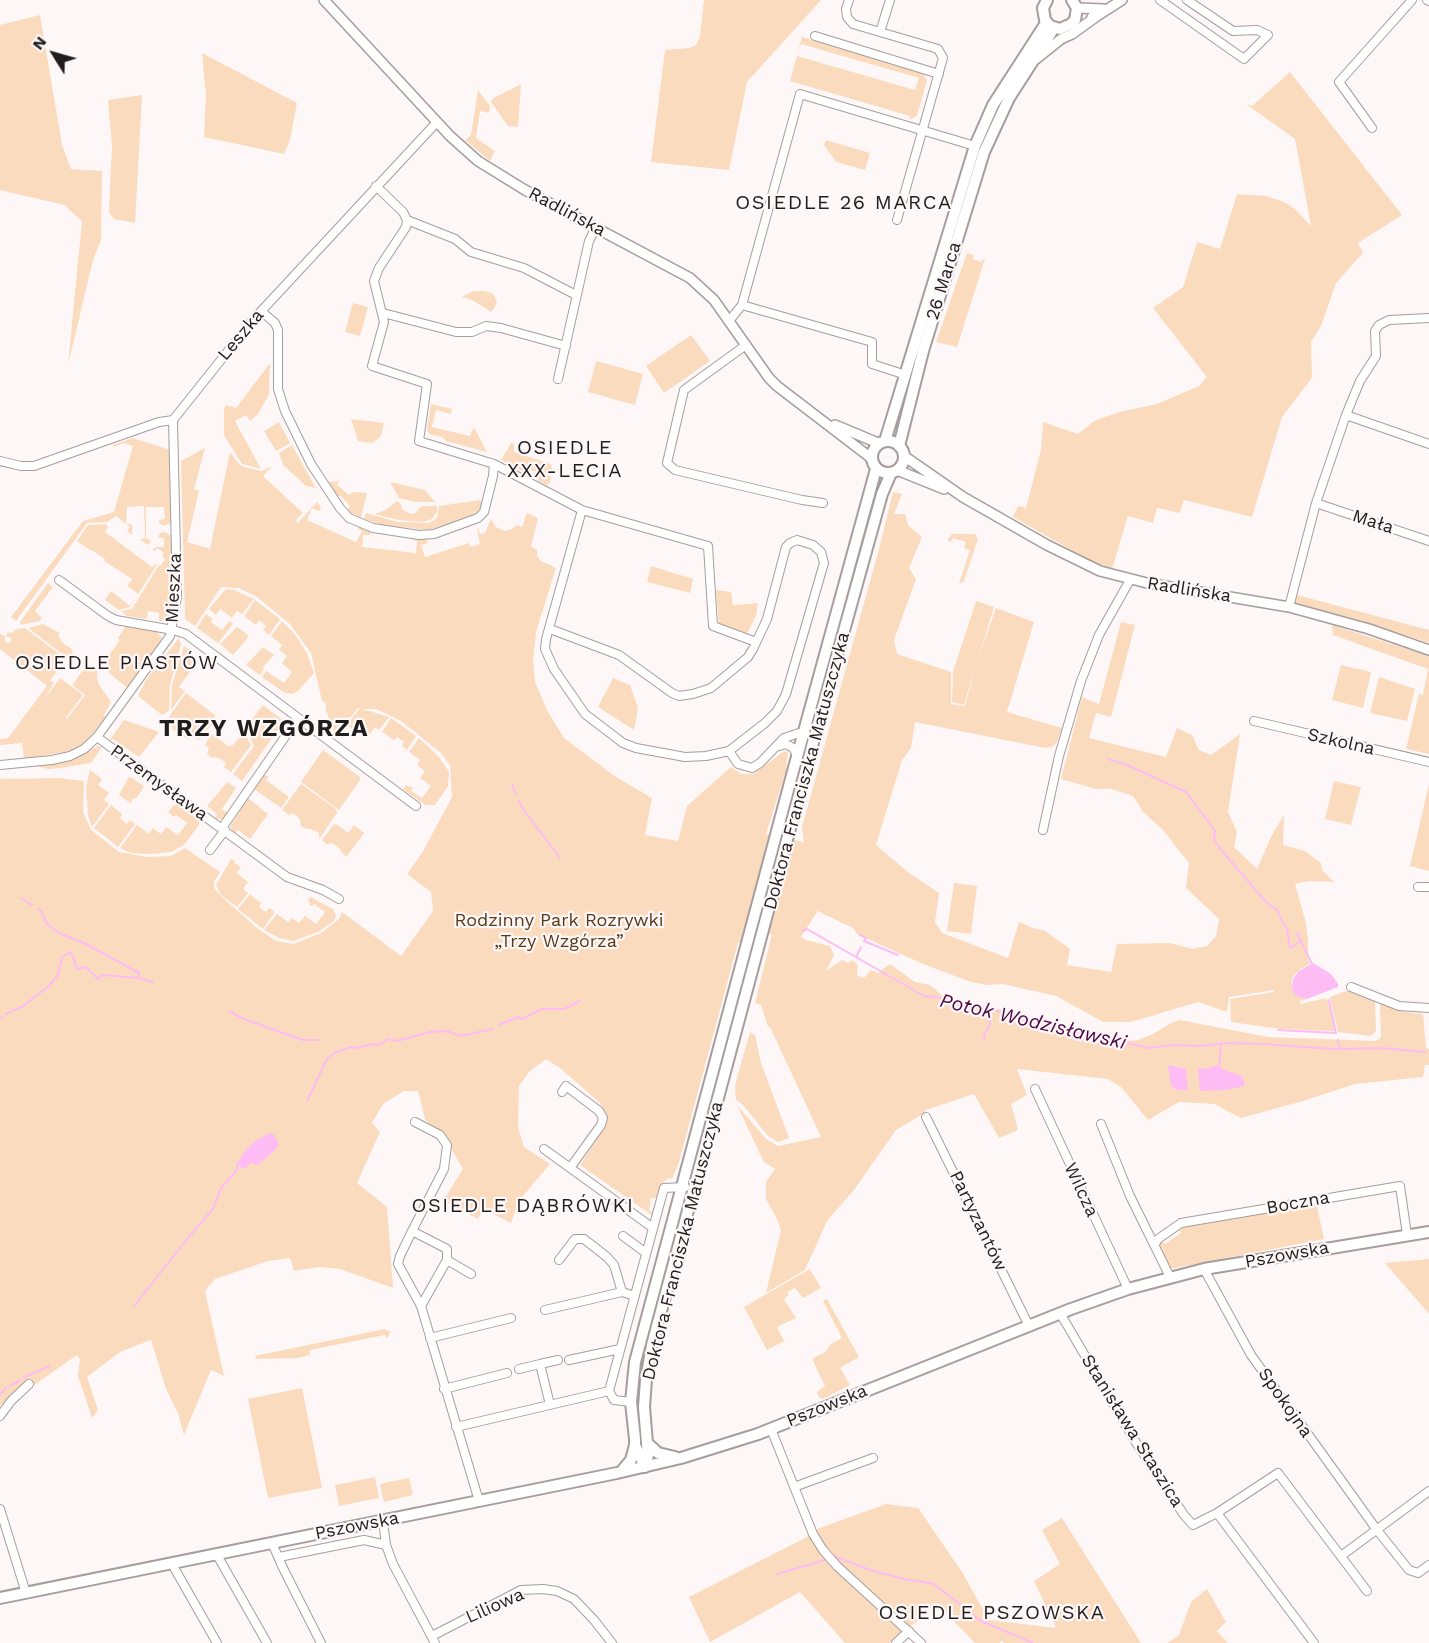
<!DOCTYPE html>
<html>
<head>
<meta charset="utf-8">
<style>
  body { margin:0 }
  #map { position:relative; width:1429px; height:1643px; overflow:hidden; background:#fef7f7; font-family:"Work Sans",sans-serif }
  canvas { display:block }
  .north { position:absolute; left:24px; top:24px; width:60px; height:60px; -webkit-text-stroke:4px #fef7f7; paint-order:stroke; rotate:307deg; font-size:16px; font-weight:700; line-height:24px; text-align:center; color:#201d1d }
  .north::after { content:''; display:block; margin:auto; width:21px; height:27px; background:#201d1d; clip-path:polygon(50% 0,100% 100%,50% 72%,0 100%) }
</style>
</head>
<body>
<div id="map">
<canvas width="1429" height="1643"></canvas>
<div class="north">N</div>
</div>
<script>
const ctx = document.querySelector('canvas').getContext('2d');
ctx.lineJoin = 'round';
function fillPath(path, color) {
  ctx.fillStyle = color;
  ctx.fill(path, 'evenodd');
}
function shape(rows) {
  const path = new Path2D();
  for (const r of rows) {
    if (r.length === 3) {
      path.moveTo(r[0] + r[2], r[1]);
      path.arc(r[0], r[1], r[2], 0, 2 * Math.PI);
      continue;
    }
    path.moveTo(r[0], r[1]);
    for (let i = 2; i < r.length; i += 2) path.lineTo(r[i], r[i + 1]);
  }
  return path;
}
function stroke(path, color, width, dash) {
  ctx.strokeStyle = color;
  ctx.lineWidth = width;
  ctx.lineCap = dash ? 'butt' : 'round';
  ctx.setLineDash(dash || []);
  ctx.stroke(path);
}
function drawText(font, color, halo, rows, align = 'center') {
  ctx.font = font + ' "Work Sans",sans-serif';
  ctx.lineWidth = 4.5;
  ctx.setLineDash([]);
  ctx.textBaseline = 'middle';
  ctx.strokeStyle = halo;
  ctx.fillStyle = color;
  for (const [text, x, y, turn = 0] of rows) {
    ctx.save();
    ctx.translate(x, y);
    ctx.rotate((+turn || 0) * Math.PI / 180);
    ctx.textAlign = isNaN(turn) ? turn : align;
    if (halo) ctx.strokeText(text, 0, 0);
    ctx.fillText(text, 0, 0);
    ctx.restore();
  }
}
fillPath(shape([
  [704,0,821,0,747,82,729,170,651,162,665,50,689,48,696,45,700,36],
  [40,15,62,145,71,169,102,171,101,240,93,260,68,365,82,221,64,205,0,190,0,25],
  [802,37,922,73,927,80,917,116,909,120,910,116,790,81],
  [801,44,919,78,915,90,797,56],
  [202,53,297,103,290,140,284,154,204,137,206,96],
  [1290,72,1402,215,1358,243,1363,253,1336,283,1321,326,1311,342,1312,378,1282,417,1252,517,1184,500,1180,513,1157,508,1153,523,1128,516,1112,569,1089,560,1013,517,1018,506,1026,508,1041,450,1043,422,1078,434,1094,421,1119,412,1157,404,1199,386,1207,377,1153,308,1183,287,1197,242,1220,249,1237,194,1266,196,1284,202,1295,209,1311,226,1295,139,1246,104,1252,106],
  [521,84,518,127,508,126,491,102,492,99],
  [478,90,490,106,489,113,480,111,476,138,495,151,490,161,465,140,471,135],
  [142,95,135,223,114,219,109,213,112,145,108,100],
  [826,140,870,153,865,170,836,162,824,145],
  [967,253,974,255,973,259,982,262,983,259,985,259,957,347,936,342],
  [473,291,485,291,493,294,497,301,495,307,491,312,474,301,462,297],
  [353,303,368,307,360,336,345,332],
  [691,335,710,361,664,393,646,366],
  [596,361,643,374,635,405,588,392],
  [270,363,269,394,258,414,250,421,246,415,235,421,261,469,242,464,224,435,224,410,226,405,236,408],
  [431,404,452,409,451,414,436,410,432,427,470,436,474,427,487,452,446,441,442,437,429,434,427,429],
  [351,419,384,423,381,436,373,443,358,441],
  [279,422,290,443,276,451,264,431],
  [133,438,170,450,171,523,164,526,159,523,159,520,165,519,164,507,146,507,146,538,151,541,148,545,140,540,145,538,144,506,127,507,126,523,132,525,132,535,127,531,130,527,116,516,107,522,87,523,16,621,11,617,83,521,114,512,133,446,124,443,113,447,113,445],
  [511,443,514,444,514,452,551,464,552,468,550,483,547,485,539,481,536,472,531,470,528,474,501,460],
  [292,445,316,488,306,486,283,465,279,453],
  [205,448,194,489,199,491,187,542,210,549,230,452,240,465,244,467,262,471,272,466,263,476,303,513,295,521,298,523,317,502,321,507,319,511,312,508,307,520,356,542,362,531,358,529,359,527,371,531,370,535,363,535,362,547,416,553,417,541,413,540,413,537,426,538,428,543,421,545,425,557,469,543,471,547,480,544,477,529,478,528,480,534,485,533,491,519,496,527,505,531,512,529,516,525,522,527,527,513,538,518,531,547,537,550,537,556,541,561,556,568,536,632,533,661,535,682,548,712,564,738,616,777,652,798,645,835,678,841,687,806,731,767,741,774,753,774,783,752,788,751,786,771,766,834,803,842,804,845,802,827,879,549,893,492,902,494,894,514,905,514,908,525,922,537,909,568,916,579,894,640,897,654,951,672,951,704,965,706,976,666,964,705,952,702,953,672,976,601,994,607,979,656,996,608,1034,622,1007,712,1062,728,1057,742,1052,747,1045,748,915,722,911,748,902,760,876,845,909,873,939,893,935,922,942,933,1008,958,1019,922,1033,928,1045,931,1070,949,1067,965,1111,972,1117,944,1170,943,1193,949,1207,946,1216,936,1219,919,1186,888,1189,863,1162,829,1143,812,1133,796,1111,789,1096,789,1061,779,1082,697,1099,704,1121,622,1135,625,1111,717,1096,713,1089,738,1166,757,1177,728,1192,735,1199,750,1211,755,1240,734,1228,812,1237,832,1234,847,1257,869,1271,837,1284,815,1283,845,1305,851,1321,863,1322,870,1334,882,1309,881,1295,884,1306,923,1308,941,1308,960,1310,964,1300,969,1292,978,1292,988,1296,996,1307,999,1300,1001,1301,1004,1326,998,1329,1003,1335,1031,1281,1029,1231,1022,1230,999,1274,992,1274,990,1229,997,1227,1012,1198,1002,1131,1022,1103,1022,1056,996,1003,984,987,985,971,982,923,964,857,934,853,928,815,910,817,912,801,937,806,940,830,946,834,955,826,971,842,960,848,963,853,960,858,966,857,975,864,978,871,970,878,973,890,964,915,982,930,985,950,1002,970,1006,986,1006,1007,1011,1008,1015,1031,1021,1058,1023,1130,1041,1138,1040,1153,1034,1173,1022,1180,1020,1268,1037,1376,1041,1381,1037,1380,1005,1382,1003,1403,1009,1404,1012,1423,1014,1426,1048,1429,1049,1429,1065,1425,1065,1423,1077,1355,1084,1303,1101,1241,1118,1214,1104,1179,1102,1148,1120,1121,1087,1108,1079,1017,1069,1027,1095,1011,1104,1018,1130,999,1138,974,1094,926,1110,923,1114,896,1130,854,1190,827,1221,805,1270,766,1293,781,1230,778,1221,766,1199,766,1182,775,1169,764,1162,737,1105,766,1139,778,1146,821,1137,770,1027,768,1027,761,1005,755,1003,772,934,738,943,679,1162,672,1179,669,1178,662,1183,656,1198,651,1198,649,1211,654,1212,653,1216,580,1165,603,1130,604,1118,606,1115,600,1103,560,1068,546,1059,529,1072,519,1086,518,1127,524,1147,550,1164,518,1202,511,1223,483,1209,478,1219,443,1201,463,1169,449,1145,425,1119,418,1091,404,1091,383,1104,372,1123,380,1132,357,1183,387,1207,393,1288,340,1269,318,1267,294,1271,290,1258,268,1261,215,1279,205,1291,224,1376,211,1370,184,1435,178,1413,166,1389,151,1340,120,1352,87,1377,98,1410,92,1418,78,1376,80,1360,77,1355,30,1388,0,1405,0,779,59,778,84,781,83,812,91,830,119,852,147,857,171,856,185,848,220,872,214,882,214,888,222,897,257,928,276,941,294,944,321,933,339,919,342,912,401,956,433,911,431,892,407,874,422,853,452,797,450,765,441,753,401,721,376,709,363,709,389,717,379,730,375,727,370,734,359,726,355,731,347,725,360,708,358,708,343,727,344,731,337,739,326,710,326,704,322,701,311,653,290,624,257,597,239,588,221,587,195,626,185,619,181,461],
  [340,481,337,485,349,495,353,492,367,493,361,518,347,511,350,506,341,496,335,496,328,484,330,482],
  [390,482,425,490,435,502,415,502,399,498],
  [480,500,482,503,481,508,469,518,428,530,383,525,364,519,366,513,398,522,429,523,437,518,439,506],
  [397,501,401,504,402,509,408,513,414,514,422,506,437,506,437,512,432,519,423,522,399,520,374,514,386,510],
  [106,524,108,527,105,532,152,567,158,563,130,607,119,610,105,600,111,591,130,606,138,594,127,586,132,579,104,561,105,559,92,550,91,551,77,541,88,525],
  [164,532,172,536,172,607,170,607,168,617,163,621,159,621,159,613,148,611,147,619,127,616,121,611,132,609,159,565,161,565,165,559,162,556,164,553,157,548,155,551,152,550,156,547,164,547,164,538,158,538,160,533],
  [952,534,975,534,978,539,964,581,959,584,970,550,964,548,966,542,953,538,951,542,947,540],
  [651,566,693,579,690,593,647,582],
  [48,583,53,587,35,611,42,618,39,621,21,625,20,622],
  [226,589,234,590,254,599,242,614,237,611,232,618,220,609,216,615,209,609],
  [716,590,731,592,733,605,758,603,756,616,747,634,719,625],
  [1297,595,1429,630,1429,643,1362,621,1296,603,1294,602],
  [255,600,280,619,269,635,263,630,266,626,259,620,256,625,244,616],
  [206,614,213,619,211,622,222,630,229,621,233,624,218,643,197,628],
  [282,621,294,633,307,653,314,673,299,690,293,694,285,693,262,677,266,671,284,683,292,672,282,663,287,656,279,650,282,645,271,636],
  [43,624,60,633,58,636,64,644,72,649,73,655,77,660,69,659,28,628],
  [1332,625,1429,656,1429,754,1406,749,1419,694,1423,695,1428,669,1333,635],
  [126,626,156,631,162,638,134,680,126,687,101,666,120,640,118,638],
  [237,627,248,635,247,639,233,655,220,644],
  [25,628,66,659,50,680,54,683,43,701,60,678,83,695,66,718,67,719,85,695,72,685,88,664,97,671,98,683,111,702,104,715,106,717,85,743,69,751,24,759,22,743,0,745,0,739,8,738,47,686,0,649,0,634,5,636,5,643,8,642,11,643,11,638,6,636,8,632,10,633,14,632,14,630],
  [179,638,181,644,170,685,169,711,162,715,138,696,146,680],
  [184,646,192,652,194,667,180,685,179,687,185,691,171,710,172,685],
  [263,647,274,655,263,667,264,669,260,675,246,665],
  [1341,665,1371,672,1363,708,1332,700],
  [1379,677,1415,689,1407,721,1370,713],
  [613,678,630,685,638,708,634,730,598,707],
  [186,693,215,715,214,722,198,740,194,737,187,739,173,729,168,718],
  [263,705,284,721,242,781,233,774,254,746,250,737,243,731],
  [391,718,416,736,407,750,402,746,404,742,397,737,394,740,382,732],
  [124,720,159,732,139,757,113,739,109,741],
  [211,734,228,746,233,745,242,734,248,739,251,745,231,772,224,767,226,763,222,760,215,757,212,758,207,754,209,748,205,745],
  [419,738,440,758,449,772,448,786,435,805,425,805,403,789,406,785,409,787,410,786,413,788,411,791,422,798,431,786,420,778,425,771,417,765,420,760,409,752],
  [98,746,102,747,91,763,60,768,48,769,36,766,71,759],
  [323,750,360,777,360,780,339,810,301,782],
  [90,770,102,779,98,785,109,793,104,800,109,804,92,827,88,815,86,787],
  [263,775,269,776,266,780,289,797,281,808,254,789],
  [129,777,131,777,144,786,136,799,134,798,130,803,119,795],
  [1334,781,1361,787,1351,825,1325,819],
  [227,782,236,788,222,809,228,813,223,819,216,819,215,818,217,814,207,806],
  [301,784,336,809,337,813,319,839,319,833,308,828,306,829,300,825,301,821,297,816,293,813,289,815,282,810],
  [1429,784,1429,871,1410,866],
  [248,798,268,814,250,839,238,830,235,834,230,827],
  [178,804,199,820,199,825,184,845,171,852,152,854,131,853,120,848,137,825,149,834,153,828,161,834,166,827,178,835,187,823,176,815,174,817,168,812,174,805],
  [111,805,122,814,120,818,127,824,130,820,135,824,118,847,94,828],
  [336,824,348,833,354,825,364,833,346,857,337,846,331,843,328,845,322,840,333,825],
  [231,859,235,861,234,863,241,867,237,873,248,882,243,889,248,893,237,907,221,895,216,885],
  [954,883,977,886,971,934,947,931],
  [250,894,261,903,259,907,266,912,269,908,275,912,263,929,238,909],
  [310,897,333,909,336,915,334,921,318,932,293,941,279,938,264,930,277,914,288,922,292,918,299,923,305,916,316,924,325,912,314,904,312,906,309,905,310,903,308,901],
  [1349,990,1375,1000,1376,1031,1371,1036,1338,1032,1330,997],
  [750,1032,755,1035,761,1063,789,1138,778,1142,768,1136,742,1104,736,1100,735,1085],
  [1321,1201,1317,1206,1324,1239,1170,1269,1158,1245,1161,1239,1165,1244,1181,1233,1178,1227],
  [1429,1259,1429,1314,1385,1263],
  [810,1269,821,1288,803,1298,795,1288,787,1292,789,1295,784,1299,796,1318,777,1327,784,1341,767,1350,744,1307],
  [827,1299,859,1357,840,1368,850,1385,823,1399,819,1397,817,1392,825,1386,812,1359,825,1352,831,1344,842,1338,823,1301],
  [385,1329,390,1332,388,1337,386,1338,385,1335,310,1350,310,1355,298,1358,256,1359,255,1356],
  [302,1388,322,1488,268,1498,248,1399],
  [375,1477,379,1498,339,1506,335,1485],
  [409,1478,413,1495,384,1502,380,1484],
  [886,1504,918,1508,962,1572,989,1620,1056,1628,1034,1581,1060,1564,1042,1530,1062,1518,1141,1643,1004,1643,1001,1641,1000,1643,975,1643,936,1603,922,1617,890,1643,845,1643,800,1592,710,1642,689,1597,809,1536,817,1529],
  [1207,1589,1226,1622,1217,1631,1228,1643,1167,1643,1179,1635,1191,1602]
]), '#fbdbbe');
fillPath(shape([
  [1313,963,1331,974,1338,984,1338,987,1307,999,1296,996,1292,990,1293,979,1299,971],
  [1168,1065,1186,1069,1188,1090,1176,1090,1171,1085],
  [1216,1066,1243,1077,1245,1086,1225,1090,1200,1091,1198,1068,1205,1069],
  [270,1133,275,1135,279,1145,275,1150,258,1165,251,1163,244,1169,241,1168,238,1162,245,1151,255,1141]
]), '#fdbcf3');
stroke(shape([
  [1108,759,1127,765,1186,792,1215,831,1214,840,1222,851,1267,903,1278,911,1282,922,1287,929,1290,948,1300,942],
  [512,785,516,794],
  [519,801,523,809,560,858],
  [21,898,32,905],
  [38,909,41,911,47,924,61,934,84,943,139,973,139,978],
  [803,931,807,929,924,996,937,997,1043,1022,1081,1037,1115,1040,1149,1048,1173,1045,1200,1046,1226,1043,1265,1044,1332,1049,1382,1048,1425,1052],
  [1297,933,1312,964],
  [860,935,866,938,864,941,898,955],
  [856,957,861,947],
  [229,1011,244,1019,303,1040,318,1040],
  [6,1014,23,1006,49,986,58,975,62,957,71,952,77,969,86,967,98,979,103,975,139,978,153,982],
  [0,1018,3,1017],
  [499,1025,518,1017,522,1019,542,1009,564,1009,580,1001],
  [1278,1030,1336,1033,1329,1000],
  [984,1040,985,1033,990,1026,990,1010],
  [1338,1040,1340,1049],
  [1219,1068,1221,1044],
  [307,1101,327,1059,336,1052,351,1047,356,1048,374,1044,379,1045,388,1039,397,1041,430,1032,447,1031,461,1036,493,1029],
  [135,1305,187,1239,213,1209,221,1188,237,1170,238,1162],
  [24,1377,50,1366],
  [10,1386,21,1380],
  [0,1394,6,1388],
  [834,1556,870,1570,904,1579,934,1584,981,1621,1033,1643],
  [777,1574,825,1560]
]), '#fdbcf3', 2);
const minor = shape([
  [849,0,846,9,847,17,853,24,880,32],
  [890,0,880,32,938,49,943,58,897,220],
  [1160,0,1244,59,1268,35,1257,30,1233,31,1187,0],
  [1427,0,1429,1],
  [815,36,939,74],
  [1372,128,1339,82,1412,0],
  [407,220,455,239,471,252,524,268,576,295],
  [742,305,872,342,872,364,906,375],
  [261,311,275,323,278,330,278,389,285,411,311,464,340,508,349,518,373,528,419,535,434,534,478,518,484,512,493,476,494,464,419,441,427,384,372,366,384,322,374,281,379,268,406,227,407,220,403,212,376,186],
  [383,313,456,332,472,332,486,326,501,328,566,346],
  [729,321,742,305,800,94,975,146],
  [746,345,684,390,667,463,675,470,802,500,823,503],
  [558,379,589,241,596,227],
  [1346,415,1429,444],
  [0,461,21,466,34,466,159,422,173,420,252,321,437,122],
  [494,464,582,510,708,546,713,626,756,642],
  [1316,503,1429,541],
  [59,580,108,616,116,620,173,630,186,634,416,806],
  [1289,607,1316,503,1346,415,1360,381,1376,356,1375,331,1379,325,1389,320,1429,318],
  [550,629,619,655,672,693,679,696,693,694,711,688,748,657,753,649,767,619,786,547,790,543,797,540,813,545,821,552,824,563,786,694,777,711,765,723,729,751,706,756,685,757,636,748,623,743,585,714,554,669,545,649,546,639,582,510],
  [1254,721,1429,762],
  [97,737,287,877,323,890,339,899],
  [776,747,786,744,793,748,797,755],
  [729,751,738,764,752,768,760,763,784,738,799,733,806,734],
  [0,765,52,760,70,756,84,749,97,737,170,636,177,597,173,420],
  [222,828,298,718],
  [1043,830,1059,756,1081,681,1099,635,1130,580],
  [210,850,225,830],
  [1418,887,1429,887],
  [1351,987,1399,1006,1429,1008],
  [1035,1089,1128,1289],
  [562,1092,566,1086,599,1111,603,1118,601,1125,570,1168],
  [926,1117,1029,1326],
  [415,1122,440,1135,447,1145,444,1169,412,1231,447,1249,447,1260,421,1306,479,1501],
  [1101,1124,1130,1196,1170,1277],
  [544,1149,653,1228],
  [412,1231,400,1256,398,1264,421,1306],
  [623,1236,646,1253],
  [1155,1244,1158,1239,1181,1223,1400,1186,1407,1235],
  [447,1260,471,1274],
  [559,1260,575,1239,584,1239,607,1257,614,1265,622,1292],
  [1204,1269,1251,1355,1377,1530,1409,1570,1418,1573,1429,1565],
  [545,1310,622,1292,635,1296],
  [1060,1313,1135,1441,1184,1515,1193,1525,1217,1513,1314,1643],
  [430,1338,511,1318],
  [569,1360,620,1349],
  [540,1364,558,1360],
  [519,1369,540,1364,550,1405],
  [444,1389,507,1373],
  [631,1402,614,1400,609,1391,664,1188,685,1187],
  [0,1416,11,1401,29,1384],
  [456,1427,609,1391],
  [771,1429,813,1534,823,1550,837,1566,921,1643],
  [794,1487,873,1458],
  [0,1509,26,1593],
  [1217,1513,1278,1473,1367,1591],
  [383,1521,386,1545,393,1564,435,1643],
  [272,1543,283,1568,321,1643],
  [217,1555,267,1643],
  [1341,1556,1429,1491],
  [279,1557,364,1540,386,1545],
  [172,1564,217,1643],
  [432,1636,521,1590,543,1589,557,1591,574,1599,594,1620,612,1643],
  [896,1643,909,1631]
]);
const tertiary = shape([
  [324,0,450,136,478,161,525,190,690,278,714,300,769,378,777,386,871,458],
  [1077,8,1104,9],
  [1092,17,1097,16,1122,0],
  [1036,59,1061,39,1072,34,1097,16],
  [835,425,878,443],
  [904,456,963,497,1047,545,1100,571,1147,583,1289,607,1369,629,1429,650],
  [897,470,944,489]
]);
const secondary = shape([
  [1047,0,1043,8,1045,20,1050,26,1060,29,1071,24,1075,20,1077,8,1072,0],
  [888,457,16],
  [885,441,975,146,993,105,1046,23],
  [899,446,923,351,984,152,1009,98,1054,28],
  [647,1443,658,1453,675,1457],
  [645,1467,635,1445,635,1439,631,1402,635,1362,792,775,876,469],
  [645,1467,648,1455,644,1407,646,1380,652,1345,815,735,882,494,891,473],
  [621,1472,631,1460,635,1445],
  [0,1598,617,1473,681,1458,758,1434,1071,1309,1128,1289,1204,1269,1429,1232]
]);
stroke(minor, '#a69d9d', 10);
stroke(tertiary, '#a69d9d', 12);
stroke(secondary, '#a69d9d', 14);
stroke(minor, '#fff', 8);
stroke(tertiary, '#fff', 9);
stroke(secondary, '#fff', 10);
drawText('18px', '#201d1d', '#fef7f7', [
  ["Radlińska",567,212,28],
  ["26 Marca",944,281,-73],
  ["Leszka",241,335,-50],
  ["Mała",1373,522,18],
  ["Mieszka",174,588,-87],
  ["Radlińska",1189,590,9],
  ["Szkolna",1341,742,13],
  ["Doktora Franciszka Matuszczyka",807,771,-75],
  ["Przemysława",159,783,36],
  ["Wilcza",1081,1190,65],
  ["Boczna",1298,1203,-10],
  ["Partyzantów",978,1221,64],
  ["Doktora Franciszka Matuszczyka",683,1241,-76],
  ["Pszowska",1287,1255,-10],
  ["Spokojna",1285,1403,55],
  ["Pszowska",827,1406,-22],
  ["Stanisława Staszica",1132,1431,58],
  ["Pszowska",357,1526,-11],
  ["Liliowa",495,1606,-24]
]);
drawText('18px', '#573818', '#fef7f7', [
  ["Rodzinny Park Rozrywki",559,921],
  ["„Trzy Wzgórza”",559,942]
]);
ctx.letterSpacing = '1.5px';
drawText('20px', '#201d1d', '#fef7f7', [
  ["OSIEDLE 26 MARCA",844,203],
  ["OSIEDLE",565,448],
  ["XXX-LECIA",565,471],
  ["OSIEDLE PIASTÓW",117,663],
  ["OSIEDLE DĄBRÓWKI",523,1206],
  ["OSIEDLE PSZOWSKA",992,1613]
]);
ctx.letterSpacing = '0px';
drawText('italic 20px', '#4d0447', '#fef7f7', [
  ["Potok Wodzisławski",1033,1022,13]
]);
ctx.letterSpacing = '1.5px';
drawText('bold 24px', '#201d1d', '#fef7f7', [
  ["TRZY WZGÓRZA",264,729]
]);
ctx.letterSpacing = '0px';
</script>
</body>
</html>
